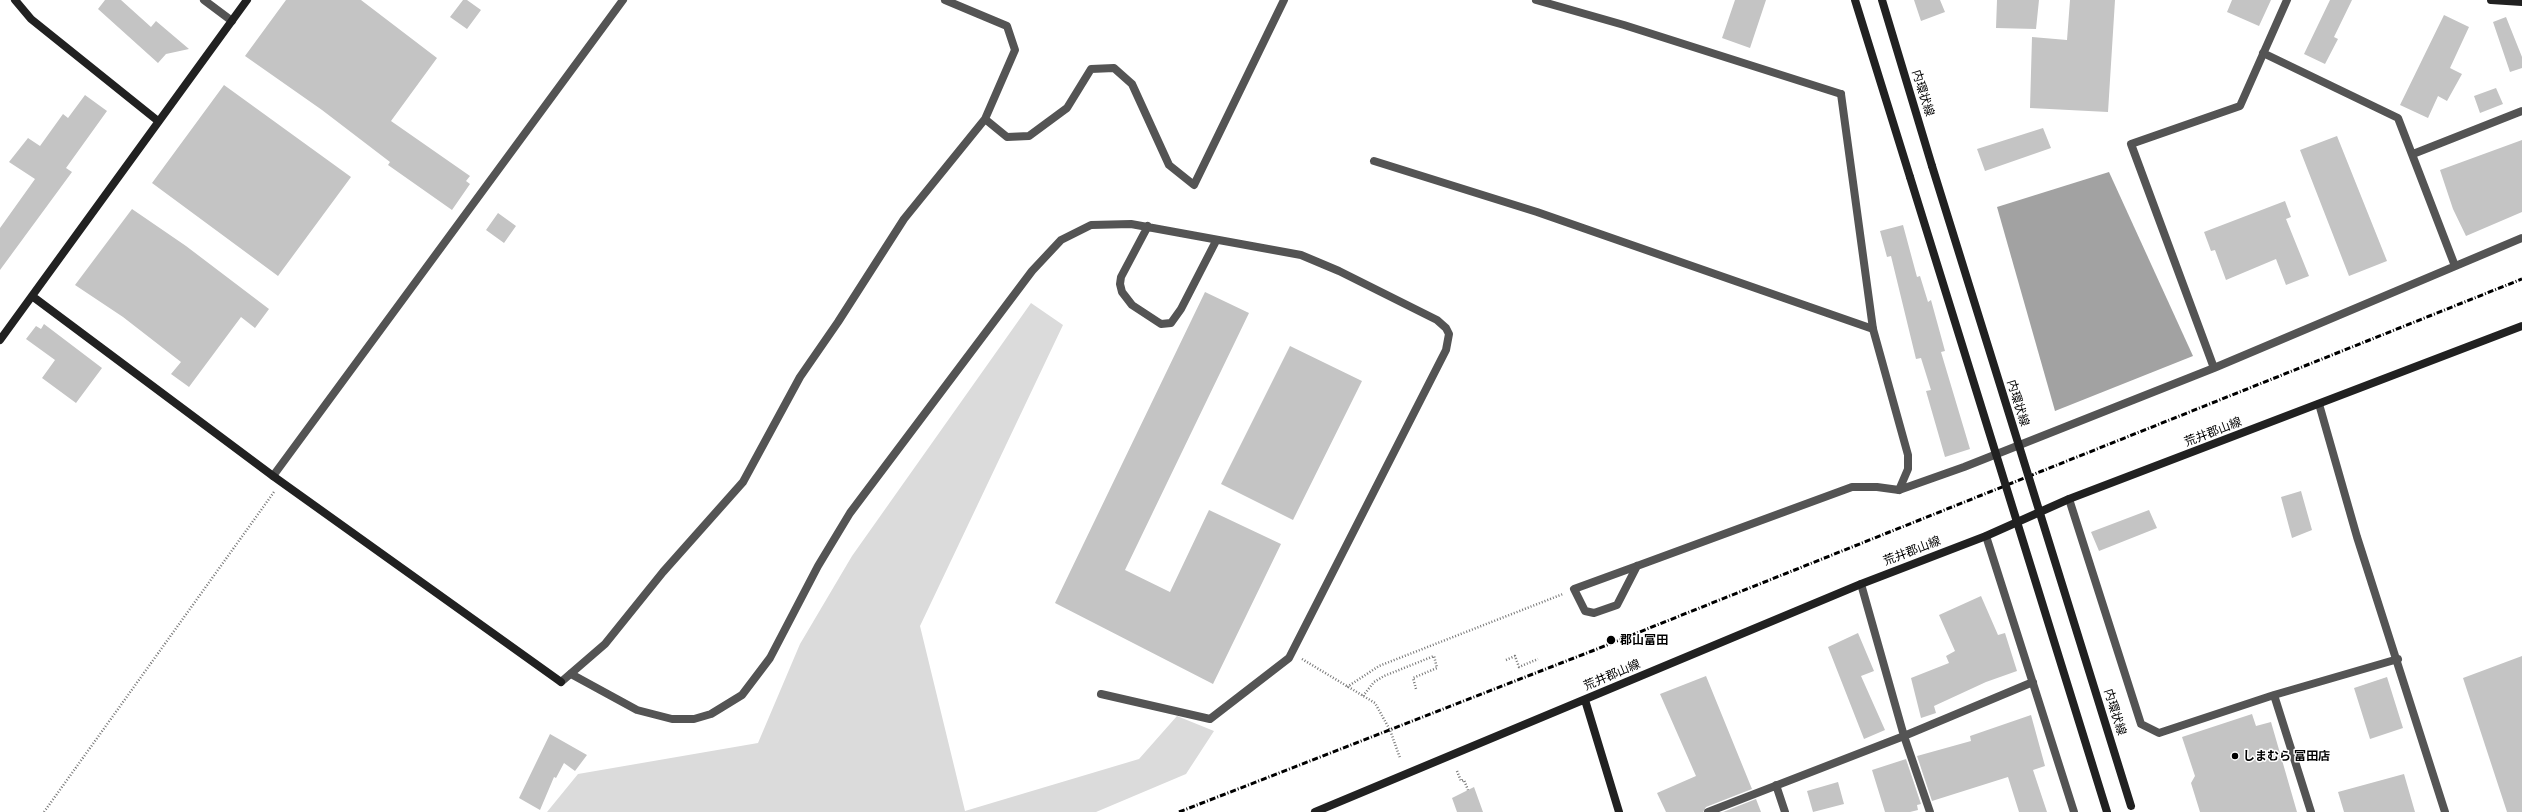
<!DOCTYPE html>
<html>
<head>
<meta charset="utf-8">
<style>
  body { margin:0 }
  canvas { display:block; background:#fff }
</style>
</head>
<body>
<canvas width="2522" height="812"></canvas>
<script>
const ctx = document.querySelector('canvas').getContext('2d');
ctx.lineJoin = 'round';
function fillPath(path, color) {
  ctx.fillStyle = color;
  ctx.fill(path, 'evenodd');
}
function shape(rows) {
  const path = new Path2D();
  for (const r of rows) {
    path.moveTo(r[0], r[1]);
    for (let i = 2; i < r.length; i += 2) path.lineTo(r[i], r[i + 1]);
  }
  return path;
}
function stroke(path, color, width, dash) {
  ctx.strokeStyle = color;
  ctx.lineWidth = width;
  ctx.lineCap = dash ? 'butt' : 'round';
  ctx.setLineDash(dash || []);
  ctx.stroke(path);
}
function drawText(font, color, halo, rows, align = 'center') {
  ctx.font = font + ' "Golos Text","Noto Sans JP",sans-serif';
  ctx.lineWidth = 3;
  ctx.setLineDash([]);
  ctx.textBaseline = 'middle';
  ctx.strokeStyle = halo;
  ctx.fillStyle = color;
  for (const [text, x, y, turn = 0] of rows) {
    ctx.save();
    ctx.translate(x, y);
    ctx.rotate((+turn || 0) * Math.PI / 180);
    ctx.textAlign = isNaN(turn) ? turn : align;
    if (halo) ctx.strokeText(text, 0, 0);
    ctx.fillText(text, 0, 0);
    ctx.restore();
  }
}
fillPath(shape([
  [1031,303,1063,325,920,626,965,811,1139,759,1177,716,1214,731,1186,774,1096,812,547,812,578,774,758,743,800,644,852,556]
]), '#dbdbdb');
fillPath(shape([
  [2109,172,2193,356,2055,411,1997,207]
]), '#a2a2a2');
fillPath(shape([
  [105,0,121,0,151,27,156,21,189,49,166,54,158,63,98,9],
  [286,0,361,0,437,58,391,121,470,176,466,181,470,184,452,210,388,165,390,162,322,110,245,56],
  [463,0,467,0,481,10,467,29,450,17],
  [1735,0,1766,0,1750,48,1722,38],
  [1914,0,1940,0,1945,12,1921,21],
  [1997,0,2039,0,2036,29,1996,28],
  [2070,0,2115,0,2108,112,2030,108,2032,37,2067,40],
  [2232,0,2271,0,2259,26,2227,12],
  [2330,0,2352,0,2334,37,2338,39,2325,64,2304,54],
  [2444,15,2469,27,2450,68,2462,74,2447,101,2438,96,2428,118,2400,105],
  [2506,17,2522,57,2522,68,2510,72,2493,22],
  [224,85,351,177,278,276,152,183],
  [2496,88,2503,104,2480,113,2474,96],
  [85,95,107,111,66,168,72,172,0,270,0,228,35,179,9,162,28,138,40,146,63,114,68,118],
  [2043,128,2051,148,1985,171,1977,149],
  [2337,136,2387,261,2349,276,2300,150],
  [2522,140,2522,212,2466,236,2453,209,2440,170],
  [2285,201,2291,217,2286,219,2309,276,2286,285,2276,259,2226,280,2215,250,2211,251,2204,232],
  [132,209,186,246,269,309,255,328,241,317,189,387,171,374,181,362,123,317,75,285],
  [498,213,516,226,504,243,486,230],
  [1903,225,1917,277,1920,276,1928,302,1931,300,1945,351,1941,352,1970,449,1945,457,1926,391,1931,390,1921,358,1916,359,1891,256,1887,257,1880,231],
  [1205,292,1249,313,1125,570,1170,592,1209,510,1281,544,1213,684,1055,603],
  [44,324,102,368,76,403,42,378,55,360,26,339,36,326,41,329],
  [1290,346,1362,381,1293,520,1221,484],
  [2301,491,2312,530,2292,538,2281,497],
  [2149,510,2157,528,2099,551,2091,532],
  [1981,596,1998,635,2005,633,2017,671,1986,682,1934,706,1936,713,1921,718,1911,678,1949,663,1946,656,1955,651,1939,615],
  [1858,633,1874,671,1861,676,1885,730,1864,739,1828,647],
  [2522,656,2522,812,2507,812,2463,678],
  [1706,676,1752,789,1706,807,1703,812,1666,812,1657,793,1696,776,1660,694],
  [2387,677,2403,728,2370,739,2354,688],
  [2252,714,2256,726,2271,722,2297,812,2200,812,2191,783,2195,776,2182,737],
  [2031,715,2045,766,2033,770,2047,812,2019,812,2008,777,1932,801,1917,756,1971,741,1970,736],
  [550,734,587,755,575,771,564,763,556,778,554,777,540,810,519,798],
  [1906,759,1921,804,1917,805,1918,810,1910,812,1885,812,1872,770],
  [2404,774,2415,812,2344,812,2338,792],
  [1838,782,1844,804,1813,812,1807,791],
  [1474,787,1483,812,1457,812,1452,798],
  [1756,799,1761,812,1723,812]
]), '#c4c4c4');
stroke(shape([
  [1302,659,1375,703,1390,730,1400,758],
  [1506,660,1515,656,1519,667,1538,659],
  [1347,687,1379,666,1563,594],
  [1363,696,1374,682,1384,676,1434,656,1437,668,1413,678,1416,689],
  [1457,771,1461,781,1464,780,1468,790],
  [44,812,274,492]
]), '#767676', 2.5, [1, 2]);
stroke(shape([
  [1536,0,1624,25,1841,94],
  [1374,161,1537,212,1873,329],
  [1148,226,1121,277,1120,284,1122,292,1132,305,1161,324,1171,323,1181,309,1216,241],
  [1637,566,1617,605,1594,613,1585,611,1574,589,1637,566,1852,487,1877,487,1899,490],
  [571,674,637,710,672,719,694,719,711,714,742,695,770,658,818,566,850,513,1032,271,1061,240,1091,225,1131,224,1301,255,1339,271,1437,320,1446,328,1449,334,1446,350,1289,658,1210,719,1101,694]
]), '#545454', 8);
stroke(shape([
  [204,0,232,21],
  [2287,0,2240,106,2131,144,2214,368,2522,238],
  [2263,53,2398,118,2455,266],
  [1841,94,1873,329,1908,455,1908,469,1899,490],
  [985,119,1007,137,1029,136,1067,108,1091,69,1114,68,1132,84,1169,165,1194,185,1284,0],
  [2413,154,2522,111],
  [2319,404,2357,537,2445,812],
  [273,476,623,0],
  [1899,490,1964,467,2214,368],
  [2069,499,2141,724,2159,733,2274,695,2398,659],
  [1986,536,2074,812],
  [1861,584,1904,736,1930,812],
  [561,682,605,644,663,572,743,482,800,377,838,322,904,219,985,119,1015,50,1007,26,945,0],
  [2274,695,2311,812],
  [1776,785,1785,812],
  [1708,812,1904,736,2033,682]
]), '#545454', 8);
stroke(shape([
  [15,0,31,19,158,121],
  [1855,0,1910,177],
  [1882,0,1932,166],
  [2491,0,2522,2],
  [32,296,273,476,561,682],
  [0,340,247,0],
  [1585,700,1619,812],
  [1315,812,1861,584,1986,536,2069,499,2522,326]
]), '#212121', 8);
stroke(shape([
  [1179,812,1592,651,2522,279]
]), '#000', 3, [6, 2, 1, 2]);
stroke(shape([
  [1932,166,2131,806],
  [1910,177,2107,812]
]), '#212121', 8);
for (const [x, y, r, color] of [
  [1611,640,5,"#000"],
  [2235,756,4,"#000"]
]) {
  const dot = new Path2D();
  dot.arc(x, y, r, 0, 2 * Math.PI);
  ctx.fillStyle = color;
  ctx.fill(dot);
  stroke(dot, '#fff', 1.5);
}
drawText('12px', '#000', '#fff', [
  ["内環状線",1923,93,73],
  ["内環状線",2018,403,73],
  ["荒井郡山線",2213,432,-21],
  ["荒井郡山線",1912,551,-21],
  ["荒井郡山線",1612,675,-23],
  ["内環状線",2115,712,73]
]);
drawText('bold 12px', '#000', '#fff', [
  ["郡山富田",1620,640],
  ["しまむら 富田店",2243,756]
], 'left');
</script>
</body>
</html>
